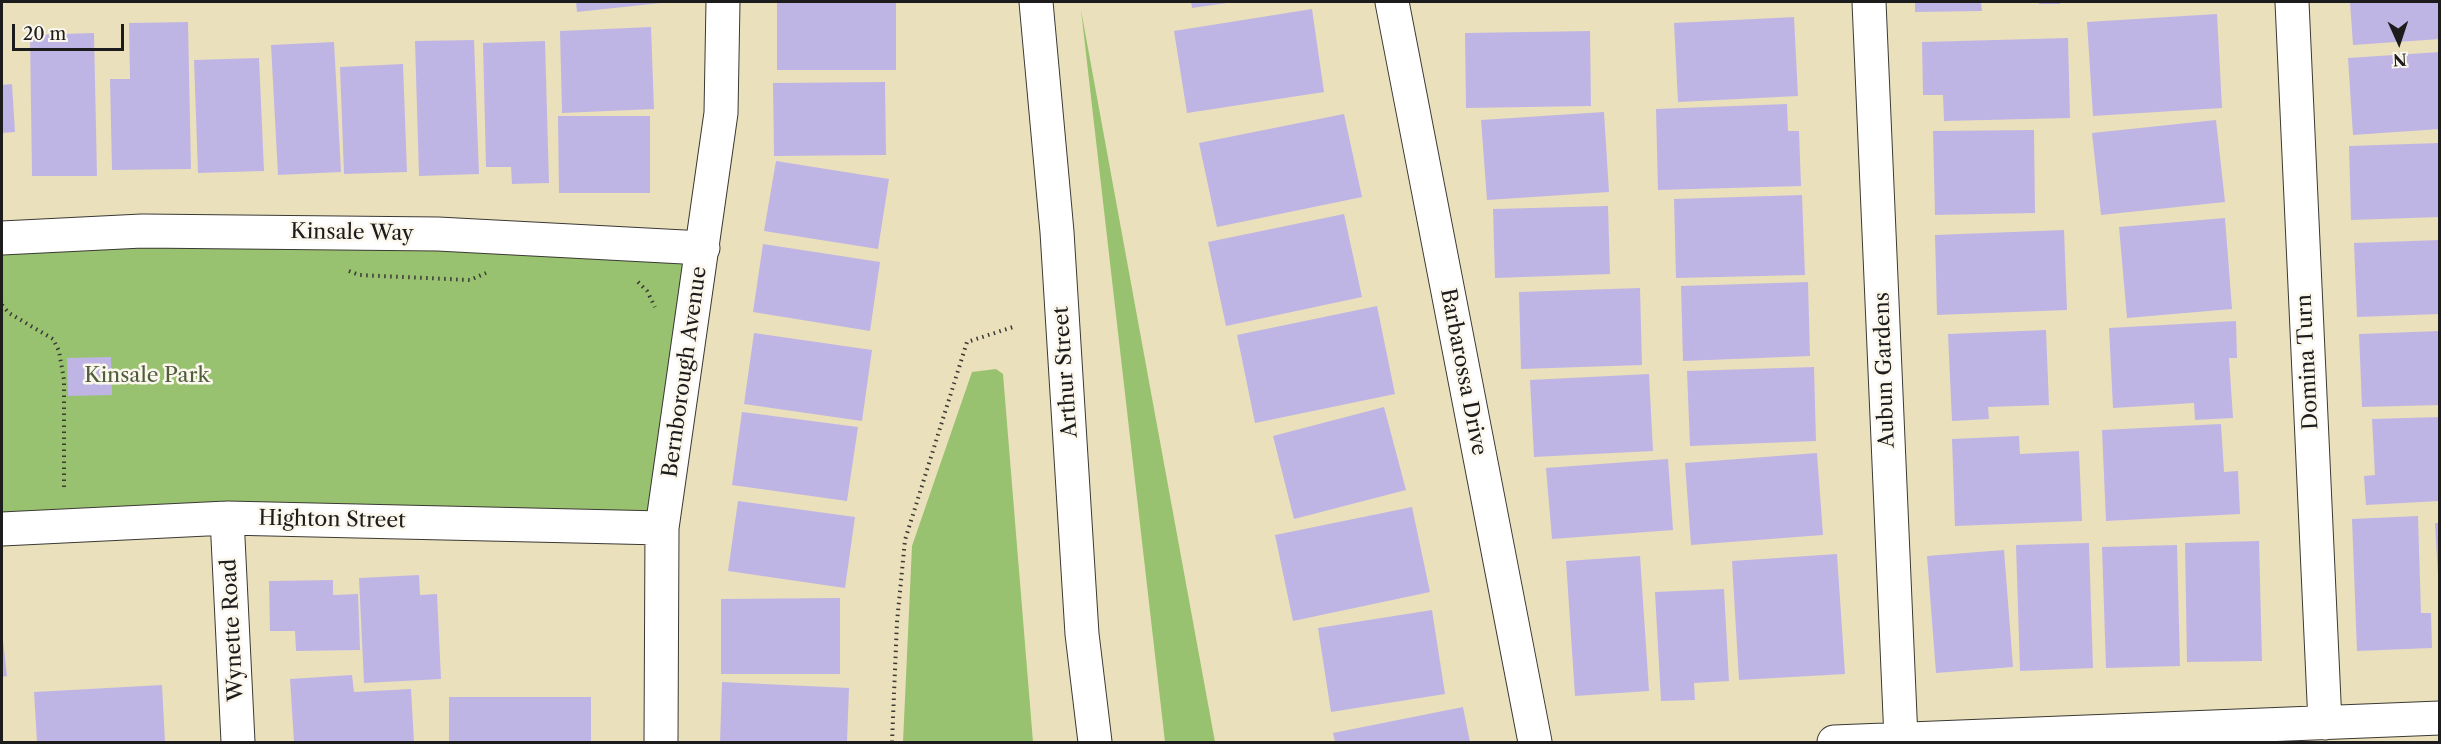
<!DOCTYPE html>
<html>
<head>
<meta charset="utf-8">
<style>
  body { margin:0 }
  #map { position:relative; width:2441px; height:744px; overflow:hidden; background:#ebe0bc; font-family:"Libre Caslon Text",serif }
  canvas { display:block }
  .frame { position:absolute; inset:0; border:3px solid #1c1c1c; pointer-events:none }
  .north { position:absolute; left:2369px; top:12px; width:60px; height:60px; -webkit-text-stroke:4px #fbf7ec; paint-order:stroke; rotate:177deg; font-size:16px; font-weight:700; line-height:24px; text-align:center; color:#1c1c1c }
  .north::after { content:''; display:block; margin:auto; width:21px; height:27px; background:#1c1c1c; clip-path:polygon(50% 0,100% 100%,50% 72%,0 100%) }
  .scale { position:absolute; left:12px; top:24px; width:112px; height:27px; box-sizing:border-box; border:3px solid #1c1c1c; border-top:0; padding-left:8px; font-size:18px; line-height:21px; white-space:nowrap; color:#1c1c1c; -webkit-text-stroke:4px #fbf7ec; paint-order:stroke }
</style>
</head>
<body>
<div id="map">
<canvas width="2441" height="744"></canvas>
<div class="frame"></div>
<div class="north">N</div>
<div class="scale">20 m</div>
</div>
<script>
const ctx = document.querySelector('canvas').getContext('2d');
ctx.lineJoin = 'round';
function fillPath(path, color) {
  ctx.fillStyle = color;
  ctx.fill(path, 'evenodd');
}
function shape(rows) {
  const path = new Path2D();
  for (const r of rows) {
    path.moveTo(r[0], r[1]);
    for (let i = 2; i < r.length; i += 2) path.lineTo(r[i], r[i + 1]);
  }
  return path;
}
function stroke(path, color, width, dash) {
  ctx.strokeStyle = color;
  ctx.lineWidth = width;
  ctx.lineCap = dash ? 'butt' : 'round';
  ctx.setLineDash(dash || []);
  ctx.stroke(path);
}
function drawText(font, color, halo, rows, align = 'center') {
  ctx.font = font + ' "Libre Caslon Text",serif';
  ctx.lineWidth = 5;
  ctx.setLineDash([]);
  ctx.textBaseline = 'middle';
  ctx.strokeStyle = halo;
  ctx.fillStyle = color;
  for (const [text, x, y, turn = 0] of rows) {
    ctx.save();
    ctx.translate(x, y);
    ctx.rotate((+turn || 0) * Math.PI / 180);
    ctx.textAlign = isNaN(turn) ? turn : align;
    if (halo) ctx.strokeText(text, 0, 0);
    ctx.fillText(text, 0, 0);
    ctx.restore();
  }
}
fillPath(shape([
  [1081,10,1215,742,1165,742],
  [2,238,703,248,662,528,2,529],
  [996,369,1003,374,1033,742,903,742,912,546,972,372]
]), '#98c26f');
fillPath(shape([
  [576,2,661,2,661,3,577,12],
  [777,2,896,2,896,70,777,70],
  [1191,2,1227,2,1227,3,1192,8],
  [1915,2,1981,2,1982,11,1915,12],
  [2039,2,2060,2,2060,4,2039,4],
  [2350,2,2440,2,2440,39,2353,45],
  [1312,9,1324,92,1187,113,1174,31],
  [2217,14,2222,108,2093,116,2087,22],
  [1794,17,1798,96,1678,102,1674,23],
  [188,22,191,169,112,170,110,79,130,79,129,23],
  [651,27,654,109,562,113,560,31],
  [1590,31,1591,106,1466,108,1465,33],
  [94,33,97,176,32,176,30,35],
  [2068,38,2070,118,1944,121,1943,95,1923,95,1922,42],
  [474,40,479,174,419,176,415,41],
  [545,41,549,183,512,184,511,167,486,167,483,43],
  [334,42,341,172,278,175,271,45],
  [2440,52,2440,129,2353,135,2348,58],
  [259,58,264,171,198,173,194,60],
  [403,64,407,172,344,174,340,67],
  [885,82,886,155,774,156,773,83],
  [12,84,15,132,2,133,2,85],
  [1787,104,1788,131,1799,131,1801,186,1658,190,1656,109],
  [1604,112,1609,192,1487,200,1481,120],
  [1344,114,1362,197,1217,227,1199,143],
  [558,116,650,116,650,193,559,193],
  [2216,120,2225,202,2101,215,2092,133],
  [2034,130,2035,213,1935,215,1933,131],
  [2440,143,2440,217,2351,220,2349,146],
  [776,161,889,179,878,249,764,231],
  [1802,195,1805,275,1676,278,1674,199],
  [1608,206,1610,274,1495,278,1493,209],
  [1344,214,1362,297,1226,326,1208,242],
  [2225,218,2232,309,2127,318,2119,227],
  [2064,230,2067,310,1937,315,1935,235],
  [2440,240,2440,314,2357,317,2354,243],
  [763,244,880,262,870,331,753,312],
  [1808,282,1810,356,1683,361,1681,286],
  [1640,288,1642,365,1521,369,1519,292],
  [1377,306,1395,394,1255,423,1237,335],
  [2236,321,2237,358,2229,358,2233,418,2195,420,2194,403,2113,408,2109,328],
  [2046,330,2049,405,1988,407,1989,419,1952,421,1948,334],
  [2440,331,2440,405,2362,407,2359,334],
  [754,333,872,350,862,421,744,404],
  [111,357,112,395,68,396,67,358],
  [1814,367,1816,441,1690,446,1687,371],
  [1649,374,1653,451,1534,457,1530,380],
  [1384,407,1406,490,1294,519,1273,436],
  [742,412,858,427,847,501,732,485],
  [2440,417,2440,501,2366,505,2364,476,2375,475,2372,419],
  [2221,424,2224,472,2238,471,2240,514,2106,521,2102,430],
  [2019,436,2020,454,2079,451,2082,521,1955,526,1952,439],
  [1817,453,1823,535,1691,545,1685,463],
  [1668,459,1673,530,1552,539,1546,468],
  [738,501,855,517,845,588,728,571],
  [1412,507,1430,592,1293,621,1275,535],
  [2418,516,2421,613,2431,613,2432,648,2357,651,2352,519],
  [2435,523,2440,523,2440,576,2438,576],
  [2259,541,2262,661,2187,662,2185,543],
  [2089,543,2093,668,2020,671,2016,545],
  [2177,545,2180,666,2106,668,2102,547],
  [2004,550,2013,667,1936,673,1927,556],
  [1837,554,1845,674,1739,680,1732,561],
  [1640,556,1649,691,1575,696,1566,561],
  [419,575,420,595,437,594,441,679,364,683,359,578],
  [333,580,333,595,358,594,360,650,296,651,295,631,270,631,269,581],
  [1724,589,1729,681,1694,683,1695,700,1661,701,1655,592],
  [840,598,840,674,721,674,721,599],
  [1432,610,1445,694,1331,712,1318,628],
  [2,631,7,676,2,677],
  [352,675,354,692,411,689,414,742,294,742,290,679],
  [722,682,849,688,847,742,720,742],
  [162,685,165,742,37,742,34,692],
  [449,697,591,697,591,742,449,742],
  [1463,707,1470,742,1335,742,1333,733]
]), '#bfb5e4');
const minor = shape([
  [1036,2,1057,232,1082,634,1095,742],
  [1392,2,1535,742],
  [1869,2,1901,739],
  [2292,2,2325,723],
  [2,238,142,231,438,234,703,248],
  [227,518,238,742],
  [2,529,227,518,662,528],
  [661,742,662,528,721,113,723,2],
  [1834,742,2440,718]
]);
stroke(minor, '#3b3934', 35);
stroke(shape([
  [349,271,359,275,470,280,486,273],
  [638,282,647,291,655,307],
  [2,305,9,313,53,339,59,351,64,380,64,491],
  [892,742,897,622,905,540,967,342,1013,327]
]), '#3b3934', 4, [1.5, 4.5]);
stroke(minor, '#fff', 33);
drawText('21px', '#1c1c1c', '#fbf7ec', [
  ["Kinsale Way",352,233,1],
  ["Domina Turn",2308,362,-93],
  ["Aubun Gardens",1885,370,-92],
  ["Bernborough Avenue",685,372,-82],
  ["Arthur Street",1066,372,-94],
  ["Barbarossa Drive",1463,372,79],
  ["Highton Street",332,520,1],
  ["Wynette Road",233,630,-93]
]);
drawText('21px', '#4e5e3d', '#fbf7ec', [
  ["Kinsale Park",147,376]
]);
</script>
</body>
</html>
